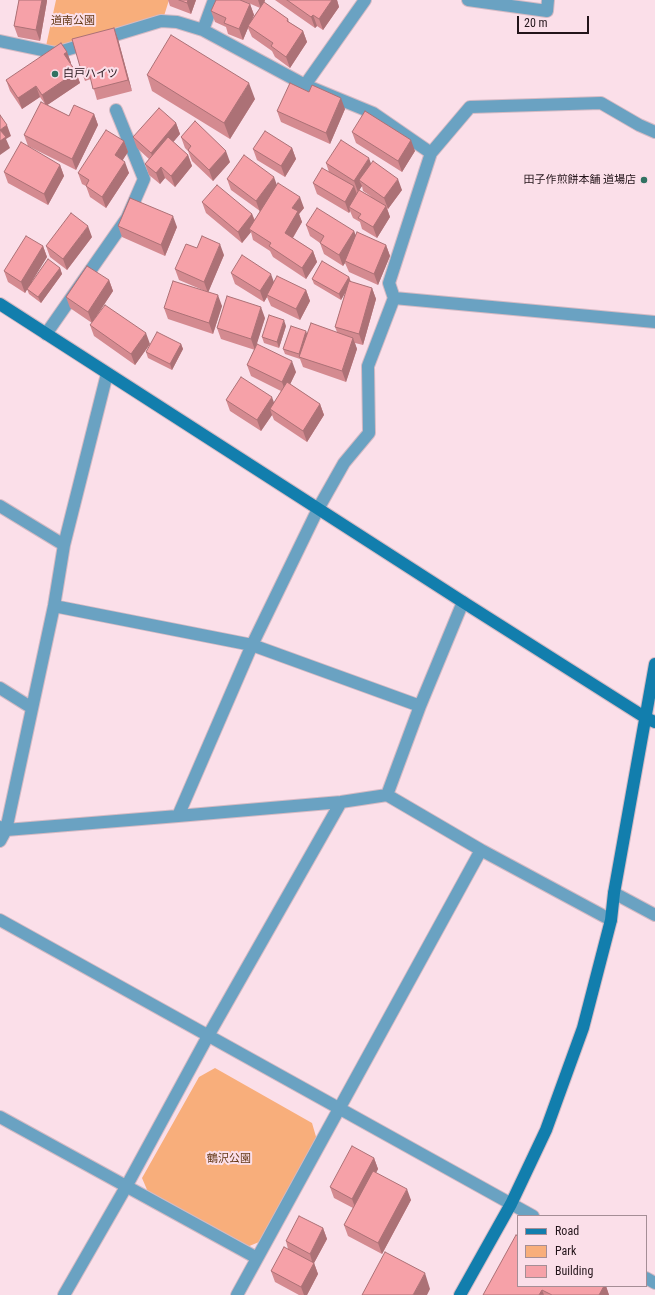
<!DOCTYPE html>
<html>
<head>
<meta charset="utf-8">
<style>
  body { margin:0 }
  #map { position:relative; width:655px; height:1295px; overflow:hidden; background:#fbdfe9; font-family:"Roboto Condensed",sans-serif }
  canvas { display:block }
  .legend { position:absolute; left:517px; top:1215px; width:130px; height:72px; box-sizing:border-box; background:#fbdfe9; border:1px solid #a58e96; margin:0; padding:5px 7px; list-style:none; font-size:12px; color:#23141a }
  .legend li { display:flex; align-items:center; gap:8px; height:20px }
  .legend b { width:20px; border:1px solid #a58e96 }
  .scale { position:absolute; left:517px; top:16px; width:72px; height:18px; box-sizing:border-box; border:2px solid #23141a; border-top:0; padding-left:5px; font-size:12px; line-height:14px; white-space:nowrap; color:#23141a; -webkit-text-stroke:3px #fbdfe9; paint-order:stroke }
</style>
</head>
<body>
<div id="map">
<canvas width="655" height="1295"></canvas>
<ul class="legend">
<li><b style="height:5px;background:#127ead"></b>Road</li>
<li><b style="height:11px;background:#f8ae7b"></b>Park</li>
<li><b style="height:11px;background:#f6a1a8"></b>Building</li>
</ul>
<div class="scale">20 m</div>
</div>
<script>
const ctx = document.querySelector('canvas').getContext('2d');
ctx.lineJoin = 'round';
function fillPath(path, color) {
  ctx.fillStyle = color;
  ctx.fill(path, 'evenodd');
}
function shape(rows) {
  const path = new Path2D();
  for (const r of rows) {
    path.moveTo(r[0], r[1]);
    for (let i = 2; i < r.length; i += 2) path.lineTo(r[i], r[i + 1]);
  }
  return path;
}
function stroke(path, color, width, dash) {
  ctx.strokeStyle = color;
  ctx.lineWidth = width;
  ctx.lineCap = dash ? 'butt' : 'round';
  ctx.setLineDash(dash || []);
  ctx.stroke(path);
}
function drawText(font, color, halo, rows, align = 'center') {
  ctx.font = font + ' "Roboto Condensed","Noto Sans JP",sans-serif';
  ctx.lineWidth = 4;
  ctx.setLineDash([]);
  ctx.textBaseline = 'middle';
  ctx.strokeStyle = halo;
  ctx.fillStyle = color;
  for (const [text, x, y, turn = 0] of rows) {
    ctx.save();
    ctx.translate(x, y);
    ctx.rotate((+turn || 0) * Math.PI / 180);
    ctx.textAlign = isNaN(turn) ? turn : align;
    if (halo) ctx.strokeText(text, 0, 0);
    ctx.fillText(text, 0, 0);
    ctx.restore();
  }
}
fillPath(shape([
  [56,0,169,0,164,16,59,48,46,46],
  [215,1068,312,1123,317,1140,259,1242,247,1247,148,1192,142,1178,199,1077]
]), '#f8ae7b');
const lane = shape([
  [468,0,547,11,548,0],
  [305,85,365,0],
  [46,334,127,218,144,179,116,110]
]);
const street = shape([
  [203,30,214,0],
  [0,41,56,53,161,21,177,22,203,30,305,85,373,113,431,153],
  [394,298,655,322],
  [0,506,64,545],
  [54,606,252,645,420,706],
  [0,688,32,708],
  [387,795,420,706,463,602],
  [178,816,252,645,318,509,344,463,369,433,368,366,394,298,389,283,431,153,470,107,601,103,639,125,655,132],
  [0,827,6,830,178,816,341,802,387,795,481,850,611,920],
  [0,841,6,830,54,606,64,545,107,374],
  [614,893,655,915],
  [0,920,533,1216],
  [0,1117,257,1258],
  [646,1278,655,1283],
  [64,1295,126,1187,208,1036,341,802],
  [237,1295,481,850]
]);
const secondary = shape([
  [0,304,463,602,646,718,655,722],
  [460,1295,511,1204,546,1130,583,1028,611,920,614,893,655,664]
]);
stroke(lane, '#d4bac4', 14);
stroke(street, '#d4bac4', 14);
stroke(secondary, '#d4bac4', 14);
stroke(lane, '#6aa2c2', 12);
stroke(street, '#6aa2c2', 12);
stroke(secondary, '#127ead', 12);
fillPath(shape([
  [19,0,47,0,47,1,40,41,18,37,14,26],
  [168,0,196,0,191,14,170,6],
  [216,0,265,0,264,3,288,19,289,22,303,31,307,42,290,68,275,57,272,51,252,37,248,28,243,40,228,34,226,27,215,22,211,11],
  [244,1,260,8,251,20,254,15,250,4],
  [275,0,337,0,339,7,323,30,317,26,315,28],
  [118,39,132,91,97,100,91,79,85,81,81,70],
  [67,52,71,63,70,63,76,72,80,83,47,105,69,116,94,114,98,125,76,170,28,146,24,135,45,104,40,97,22,109,10,91,6,80],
  [147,75,255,99,230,139,152,91],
  [345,109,330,144,281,122,277,111],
  [176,123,180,134,173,142,188,155,192,166,175,187,165,178,160,184,149,175,145,164,149,159,137,148,133,137],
  [352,132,415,151,402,172,356,143],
  [181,137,230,162,213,181,192,161,188,151,185,148],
  [124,141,128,152,122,160,129,173,106,208,90,197,86,186,82,184,78,173],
  [292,148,296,159,285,177,257,160,253,149],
  [326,163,371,164,402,190,388,209,387,208,390,217,377,238,362,229,360,222,353,218,350,211,349,213,317,194,313,183,329,172],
  [362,186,363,191,372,197,359,190],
  [60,165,64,176,48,205,8,183,4,172],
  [227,179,277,186,304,208,299,214,302,222,293,238,313,251,317,262,306,279,273,257,270,251,253,240,251,232,242,243,206,213,202,202,252,214,255,220,260,211,231,190],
  [306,225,354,231,356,236,386,245,390,256,378,285,349,272,345,263,343,266,324,254,320,243,310,236],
  [118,226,177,227,165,256,122,237],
  [92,237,67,270,50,257,46,246],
  [43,246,47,257,31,282,60,268,62,274,41,303,29,294,27,289,25,293,8,282,4,271],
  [197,248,224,255,208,292,222,306,213,334,168,319,164,308,205,291,179,280,175,269],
  [231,273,274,282,306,290,310,301,300,320,271,306,267,297,264,302,235,284],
  [349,277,351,282,372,288,376,299,363,345,355,343,357,349,346,382,303,367,300,359,285,354,283,349,307,333,337,332,335,327,346,291,341,300,314,284,312,279],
  [109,280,113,291,92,323,70,308,66,297],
  [265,318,255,348,296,372,290,384,320,404,324,415,307,442,274,420,272,415,261,431,230,411,226,400,274,403,281,391,251,376,247,365,255,350,221,339,217,328],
  [90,325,150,344,135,365,94,336],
  [286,326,279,348,264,343,262,337],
  [181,344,183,349,172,370,148,358,146,352],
  [374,1158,378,1169,376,1173,411,1200,382,1254,348,1236,344,1225,353,1208,334,1198,330,1187],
  [323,1228,327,1239,314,1263,318,1274,307,1295,299,1295,275,1282,271,1271,288,1249,286,1241],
  [518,1286,606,1286,609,1295,483,1295]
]), '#d48a90');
fillPath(shape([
  [42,0,47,0,47,1,40,41,36,30],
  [188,0,196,0,191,14,187,3],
  [258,0,265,0,261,9],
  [332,0,337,0,339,7,323,30,319,19],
  [250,4,254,15,249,27,248,26,248,28,243,40,239,29],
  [313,15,317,26,315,28,311,17],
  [114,28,118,39,132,91,128,80],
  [303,31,307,42,290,68,286,57],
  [67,52,71,63,68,65,64,54],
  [76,72,80,83,46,106,42,95],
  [249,83,255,99,230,139,224,123],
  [36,86,40,97,22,109,18,98],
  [341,98,345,109,330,144,326,133],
  [94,114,98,125,76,170,72,159],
  [176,123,180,134,155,164,151,153],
  [7,125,11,136,6,139,10,148,0,155,0,130],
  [411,140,415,151,402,172,398,161],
  [124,141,128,152,119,166,115,155],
  [292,148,296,159,285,177,281,166],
  [226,151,230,162,213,181,209,170],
  [188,155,192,166,175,187,171,176],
  [369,158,373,169,359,180,362,186,358,192,354,181],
  [125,162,129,173,106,208,102,197],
  [60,165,64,176,48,205,44,194],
  [161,167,165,178,160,184,156,173],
  [274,177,278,188,260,212,256,201],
  [398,179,402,190,388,209,384,198],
  [354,186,358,197,349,207,350,211,349,213,345,202],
  [300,197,304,208,299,214,302,222,289,244,285,233,292,208],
  [386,206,390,217,377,238,373,227],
  [252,214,256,225,249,229,251,232,242,243,238,232],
  [173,216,177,227,165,256,161,245],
  [88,226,92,237,67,270,63,259],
  [354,231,358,242,345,261,345,263,343,266,339,255],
  [220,244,224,255,208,293,204,282],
  [386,245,390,256,378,285,374,274],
  [43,246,47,257,25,293,21,282],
  [313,251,317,262,306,279,302,268],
  [60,268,62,274,41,303,38,297],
  [271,274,275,285,267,295,267,297,264,302,260,291],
  [349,277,351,283,341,300,339,294],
  [109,280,113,291,92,323,88,312],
  [372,288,376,299,363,345,359,334],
  [306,290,310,301,300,320,296,309],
  [218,295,222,306,213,334,209,323],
  [261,307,265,318,255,350,251,339],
  [284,320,286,326,279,348,277,342],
  [306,331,308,336,300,357,299,354],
  [146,333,150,344,135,365,131,354],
  [353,338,357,349,346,382,342,371],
  [181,344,183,349,172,370,170,364],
  [292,361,296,372,286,393,282,382],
  [272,397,276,408,270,409,272,415,261,431,257,420],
  [320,404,324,415,307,442,303,431],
  [374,1158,378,1169,356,1210,352,1199],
  [407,1189,411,1200,382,1254,378,1243],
  [323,1228,327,1239,314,1263,318,1274,307,1295,304,1295,301,1287,313,1265,310,1254],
  [425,1273,430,1289,427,1295,413,1295],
  [604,1286,606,1286,609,1295,599,1295],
  [542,1290,544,1295,539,1295]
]), '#ac7176');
const building = shape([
  [19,0,42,0,36,30,14,26,19,0],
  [179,0,188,0,187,3,179,0],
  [216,0,240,0,250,4,239,29,224,23,226,18,211,11,216,0],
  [287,0,332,0,319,19,313,15,311,17,287,0],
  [264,2,288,19,287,21,303,31,286,57,271,46,273,43,248,26,264,2],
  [114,28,128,80,93,89,88,68,81,70,72,39,114,28],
  [171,35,249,83,224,123,147,75,171,35],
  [61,43,67,52,64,54,76,72,42,95,36,86,18,98,6,80,61,43],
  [290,83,309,92,312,85,341,98,326,133,277,111,290,83],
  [41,102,69,116,74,105,94,114,72,159,24,135,41,102],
  [159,108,176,123,151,153,133,137,159,108],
  [365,111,411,140,398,161,352,132,365,111],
  [0,115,7,125,0,130,6,137,0,141,0,115],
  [195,121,226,151,209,170,188,150,191,146,181,137,195,121],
  [106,130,124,141,115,155,125,162,102,197,86,186,89,180,78,173,106,130],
  [265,131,292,148,281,166,253,149,265,131],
  [168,137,188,155,171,176,161,167,156,173,145,164,168,137],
  [341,140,369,158,354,181,326,163,341,140],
  [21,142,60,165,44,194,4,172,21,142],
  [244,155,274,177,256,201,227,179,244,155],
  [373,161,398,179,384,198,359,180,373,161],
  [322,168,354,186,345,202,313,183,322,168],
  [278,183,300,197,292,208,298,211,285,233,313,251,302,268,269,246,271,243,249,229,278,183],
  [217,185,252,214,238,232,202,202,217,185],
  [359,190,386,206,373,227,358,218,361,214,349,207,359,190],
  [130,198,173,216,161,245,118,226,130,198],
  [317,208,354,231,339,255,320,243,324,236,306,225,317,208],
  [71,213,88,226,63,259,46,246,71,213],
  [357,232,386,245,374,274,345,261,357,232],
  [26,236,43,246,21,282,4,271,26,236],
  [202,236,220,244,204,282,175,269,186,244,197,248,202,236],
  [242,255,271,274,260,291,231,273,242,255],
  [48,259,60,268,38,297,27,289,48,259],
  [322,261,349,277,339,294,312,279,322,261],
  [87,266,109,280,88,312,66,297,87,266],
  [277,276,306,290,296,309,267,295,277,276],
  [173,281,218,295,209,323,164,308,173,281],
  [349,281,372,288,359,334,335,327,349,281],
  [227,296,261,307,251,339,217,328,227,296],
  [105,305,146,333,131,354,90,325,105,305],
  [269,315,284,320,277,342,262,337,269,315],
  [311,323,353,338,342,371,299,357,311,323],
  [291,326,306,331,299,354,283,349,291,326],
  [157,332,181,344,170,364,146,352,157,332],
  [257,344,292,361,282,382,247,365,257,344],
  [241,377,272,397,257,420,226,400,241,377],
  [287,382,320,404,303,431,270,409,287,382],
  [352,1146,374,1158,352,1199,330,1187,352,1146],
  [373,1171,407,1189,378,1243,344,1225,373,1171],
  [299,1216,323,1228,310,1254,286,1241,299,1216],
  [516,1235,518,1236,518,1286,604,1286,599,1295,552,1295,542,1290,539,1295,483,1295,516,1235],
  [284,1247,314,1263,301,1287,271,1271,284,1247],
  [385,1252,425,1273,413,1295,362,1295,385,1252]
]);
fillPath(building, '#f6a1a8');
stroke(building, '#ac7176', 1);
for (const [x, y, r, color] of [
  [55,74,4,"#317262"],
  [644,180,4,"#317262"]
]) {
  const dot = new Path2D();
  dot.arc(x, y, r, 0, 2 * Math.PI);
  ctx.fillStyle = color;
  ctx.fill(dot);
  stroke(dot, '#fbdfe9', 1.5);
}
drawText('11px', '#643816', '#fbdfe9', [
  ["道南公園",73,21],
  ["鶴沢公園",229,1159]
]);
drawText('11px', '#23141a', '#fbdfe9', [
  ["白戸ハイツ",63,74],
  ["田子作煎餅本舗 道場店",636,180,"right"]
], 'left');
</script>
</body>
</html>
